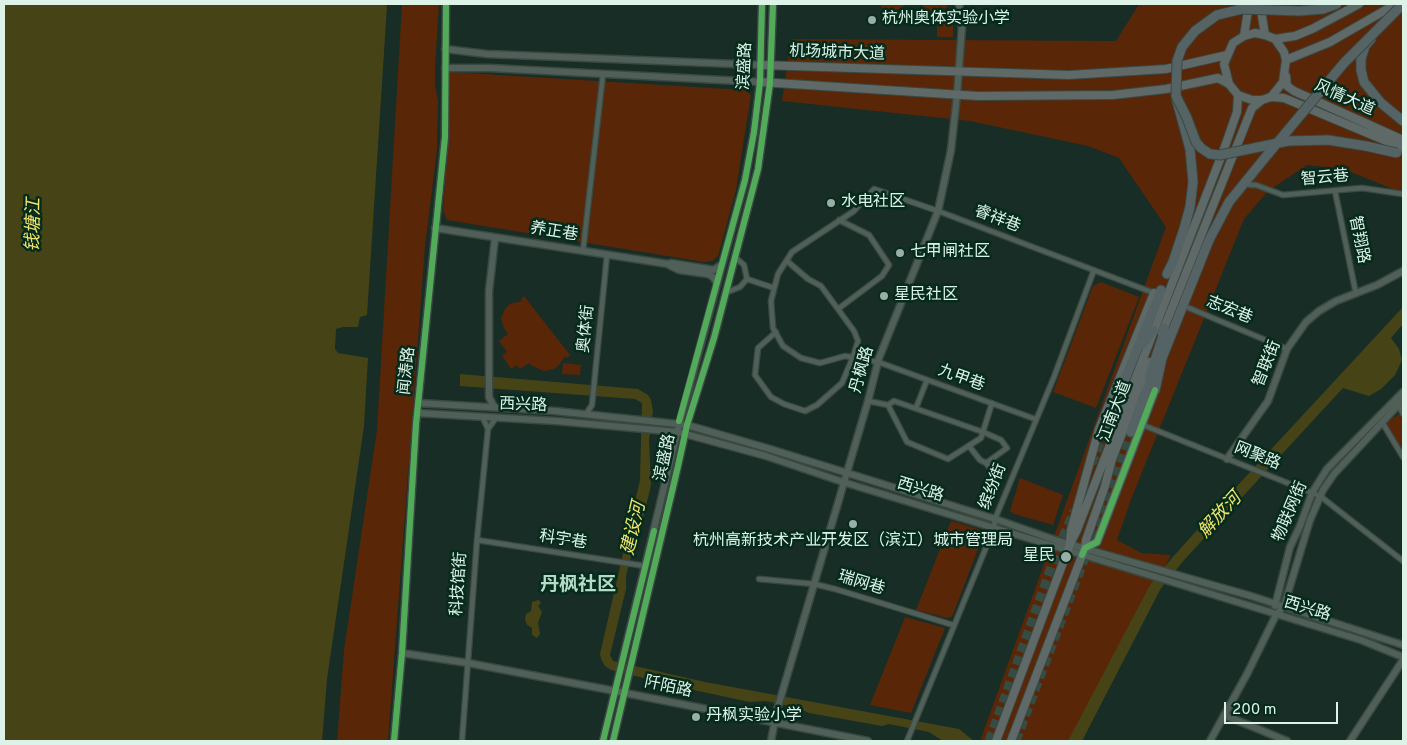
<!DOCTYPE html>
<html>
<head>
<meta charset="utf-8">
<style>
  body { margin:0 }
  #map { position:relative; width:1407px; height:745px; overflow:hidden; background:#182d25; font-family:Overpass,sans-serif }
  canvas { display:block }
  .frame { position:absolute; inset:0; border:5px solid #def3e8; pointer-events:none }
  .scale { position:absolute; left:1224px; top:702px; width:114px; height:22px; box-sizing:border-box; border:2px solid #def3e8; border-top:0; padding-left:6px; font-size:15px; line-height:18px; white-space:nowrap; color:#def3e8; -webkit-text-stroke:4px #042b1c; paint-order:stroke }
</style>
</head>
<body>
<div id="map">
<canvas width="1407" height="745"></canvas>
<div class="frame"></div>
<div class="scale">200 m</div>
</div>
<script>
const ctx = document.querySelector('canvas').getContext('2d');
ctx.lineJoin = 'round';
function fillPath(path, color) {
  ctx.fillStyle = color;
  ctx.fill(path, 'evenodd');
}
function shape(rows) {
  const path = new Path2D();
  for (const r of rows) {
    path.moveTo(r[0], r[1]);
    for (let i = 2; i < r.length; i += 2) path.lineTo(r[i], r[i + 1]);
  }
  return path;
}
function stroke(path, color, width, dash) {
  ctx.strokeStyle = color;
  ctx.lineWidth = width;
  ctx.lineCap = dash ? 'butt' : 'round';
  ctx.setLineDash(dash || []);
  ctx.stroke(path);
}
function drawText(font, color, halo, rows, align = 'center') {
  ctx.font = font + ' Overpass,"Noto Sans SC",sans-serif';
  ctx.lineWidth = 5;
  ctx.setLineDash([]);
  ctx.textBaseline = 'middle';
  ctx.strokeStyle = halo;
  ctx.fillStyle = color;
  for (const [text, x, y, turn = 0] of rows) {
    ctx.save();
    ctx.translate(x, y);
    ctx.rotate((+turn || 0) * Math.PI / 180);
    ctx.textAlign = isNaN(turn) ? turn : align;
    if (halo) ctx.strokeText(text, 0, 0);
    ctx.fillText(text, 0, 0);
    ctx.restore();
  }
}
fillPath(shape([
  [402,4,439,4,435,68,435,85,438,101,437,150,425,246,388,741,337,741,344,650,377,430],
  [879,4,907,4,897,10,890,11,882,8],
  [921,4,946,4,948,6,932,18],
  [1139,4,1403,4,1403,193,1343,169,1307,165,1268,191,1244,219,1130,502,1117,540,1141,553,1171,555,1072,741,980,741,1166,227,1119,158,1088,146,970,121,782,101,791,39,1116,41],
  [937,23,953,24,953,37,937,37],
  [450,72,744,90,751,95,736,190,718,256,712,261,704,262,447,220,443,211,450,105],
  [1101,282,1139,297,1096,408,1053,392,1093,286],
  [524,296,570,355,567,358,565,356,560,364,554,369,544,371,532,366,529,363,520,369,517,365,511,369,502,356,507,352,499,341,508,334,504,328,501,318,505,309,510,304,522,301,521,299],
  [563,363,581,365,580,375,562,374],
  [1399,414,1403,420,1403,453,1385,423],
  [1020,478,1063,495,1053,525,1014,514,1010,511],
  [951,521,979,529,983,536,952,617,947,618,916,610],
  [905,617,945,628,911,713,870,705]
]), '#592608');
fillPath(shape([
  [4,4,384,4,387,6,367,315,360,317,358,327,343,327,336,329,335,349,338,353,368,358,364,426,327,679,322,741,4,741],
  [1403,307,1403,324,1391,338,1399,349,1402,360,1395,375,1381,389,1369,396,1343,388,1185,559,1161,588,1082,741,1068,741,1150,585,1171,559,1226,498],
  [460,374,638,389,648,395,651,400,653,411,649,439,651,485,638,540,633,548,626,576,626,589,610,655,613,661,705,682,959,729,974,741,943,741,929,732,889,724,882,726,809,713,798,708,766,701,750,702,684,688,657,685,648,679,611,670,605,666,601,659,600,654,640,480,642,403,635,399,460,386],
  [539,600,541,603,538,606,542,612,538,623,540,634,537,638,532,635,532,628,527,625,525,619,526,614,531,611,532,602]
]), '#464417');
stroke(shape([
  [1092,464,1107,424],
  [989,741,1055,556,1074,511],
  [1016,741,1098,523,1131,432]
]), '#364b42', 9, [9, 4.5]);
const street = shape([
  [1250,185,1256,185,1283,195,1362,188,1403,194],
  [1335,191,1356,294],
  [583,251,603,74],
  [747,279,774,288],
  [725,293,740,287,747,279,744,265,735,257],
  [1189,308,1287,349],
  [838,309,882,276,889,265,869,235,839,220],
  [776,332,758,348,755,375,771,397,784,404,805,411,817,405,842,383,853,357,858,341,854,331,821,286,808,279,787,261],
  [868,401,888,405,907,442,948,459,981,438,992,403],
  [1398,404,1403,414],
  [888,405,894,401,983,432,1001,440,1007,448,986,463,980,460,969,446],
  [916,408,927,380],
  [586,414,592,405,607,255],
  [1035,419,878,362,845,356,820,363,801,358,783,346,773,328,771,301,778,274,792,252,854,211,874,189,938,211,1154,293],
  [1382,422,1403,457],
  [1143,425,1320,496,1403,561],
  [488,429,496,418],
  [986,463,995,474],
  [477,540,645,566],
  [759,579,814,584,835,589,953,625],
  [462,741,477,540,488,429,483,418],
  [907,741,994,528,995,519,1054,377,1094,270]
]);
const secondary = shape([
  [445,49,487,54,761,65],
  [445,68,490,68,760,82],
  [435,228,668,264,671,263,714,270,721,265],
  [669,265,679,270,708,274,713,277,717,283],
  [418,403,555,411,687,425,770,449,995,519,1058,541,1251,596,1403,645],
  [494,407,489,397,489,291,495,238],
  [417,413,556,421,678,432,766,456,843,482,1169,581,1361,640,1403,657],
  [1227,459,1268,401,1287,349,1306,322,1319,311,1336,301,1377,285,1403,271],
  [1275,606,1290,547,1300,526,1312,493,1327,469,1403,392],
  [402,653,468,663,615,691,868,741],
  [1224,715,1287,741],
  [394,741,402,653,416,424,445,137,446,4],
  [603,741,679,425,745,180,754,132,760,82,762,4],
  [613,741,678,466,687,425,714,338,758,169,770,83,773,4],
  [771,741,777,710,868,401,879,358,938,211,951,150,957,95,962,27,959,4],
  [1210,741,1247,674,1276,615,1284,606,1310,520,1323,490,1334,474,1403,400],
  [1350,741,1403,660]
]);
const primary = shape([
  [1260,4,1265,35],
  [1255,33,1265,35,1275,39,1284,52,1286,60,1283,82,1271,97,1262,100,1252,100,1238,95,1229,84,1224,64,1233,43,1244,36,1255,33],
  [1244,36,1249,4],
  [1275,39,1295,36,1312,29,1359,4],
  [1286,60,1330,42,1396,4],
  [761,65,1069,75,1166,69,1227,55],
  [1286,76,1287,86,1294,91,1403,140],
  [760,82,978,96,1113,95,1166,89,1218,78,1229,84],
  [1271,97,1284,98,1403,148],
  [1162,333,1252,108,1262,100],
  [1070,542,1071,530,1099,429,1154,293],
  [1085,548,1097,542,1155,390],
  [996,741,1070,544,1077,530,1224,149,1237,112,1238,95],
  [1011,741,1085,548,1086,540,1105,486,1112,459,1150,362]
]);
const highway = shape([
  [1371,39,1365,46,1361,59,1361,70,1364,82,1381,103,1403,121],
  [1167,274,1173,262,1184,229,1190,207,1193,182,1190,149,1177,101],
  [1143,344,1153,330],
  [1149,378,1162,339,1164,328],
  [1155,390,1162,358,1209,240,1229,202,1268,154],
  [1107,424,1161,290],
  [1131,432,1144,395,1156,372]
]);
stroke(street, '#394942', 7);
stroke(secondary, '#394942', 9);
stroke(primary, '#394942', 10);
stroke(highway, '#394942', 11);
stroke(street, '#506059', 4.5);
stroke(secondary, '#506059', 6);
stroke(primary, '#5e6968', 8);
stroke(highway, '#566364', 9);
const highwayBridge = shape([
  [1337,4,1323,9,1299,11,1242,9,1217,15,1195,31,1182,47,1177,61,1176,96,1187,118,1196,142,1201,148,1210,154,1220,155,1288,141,1328,140,1366,146,1397,153],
  [1268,154,1344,63,1403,4]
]);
stroke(highwayBridge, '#394942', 11, []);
stroke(highwayBridge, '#566364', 9);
stroke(shape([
  [679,421,745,180,754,132,760,82,762,4],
  [1082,555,1085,548,1097,542,1155,390],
  [394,741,402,653,416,424,445,137,446,4],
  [603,741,654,531],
  [613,741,678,466,687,425,714,338,758,169,770,83,773,4]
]), '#51ab58', 6);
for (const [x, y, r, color] of [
  [872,20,5,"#99aea4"],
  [831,203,5,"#99aea4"],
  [900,253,5,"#99aea4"],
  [884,296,5,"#99aea4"],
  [853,524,5,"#99aea4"],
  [1066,557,6,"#99aea4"],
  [696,717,5,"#99aea4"]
]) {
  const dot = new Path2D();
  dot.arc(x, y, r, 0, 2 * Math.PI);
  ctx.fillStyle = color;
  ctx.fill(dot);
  stroke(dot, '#042b1c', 2);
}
drawText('16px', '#def3e8', '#042b1c', [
  ["杭州奥体实验小学",882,20],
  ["水电社区",841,203],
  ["七甲闸社区",910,253],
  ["星民社区",894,296],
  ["杭州高新技术产业开发区（滨江）城市管理局",853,542,"center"],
  ["星民",1055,557,"right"],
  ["丹枫实验小学",706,717]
], 'left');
drawText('16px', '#def3e8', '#042b1c', [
  ["机场城市大道",837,54,2],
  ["滨盛路",746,66,-87],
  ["风情大道",1344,99,24],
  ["智云巷",1325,179,-5],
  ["睿祥巷",997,220,21],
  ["养正巷",554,233,9],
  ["智翔路",1358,240,79],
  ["志宏巷",1229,311,22],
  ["奥体街",587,329,-84],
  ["智联街",1268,364,-68],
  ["丹枫路",863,370,-74],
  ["闻涛路",408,371,-84],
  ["九甲巷",961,379,20],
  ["西兴路",523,406,2],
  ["江南大道",1116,412,-69],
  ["网聚路",1257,457,22],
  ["滨盛路",666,458,-78],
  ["缤纷街",994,487,-69],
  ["西兴路",920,491,17],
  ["物联网街",1291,512,-67],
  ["科宇巷",563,541,9],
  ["科技馆街",460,584,-86],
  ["瑞网巷",861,584,17],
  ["西兴路",1307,610,17],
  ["阡陌路",668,688,12]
]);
drawText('italic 18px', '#f2e56e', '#042b1c', [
  ["钱塘江",35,225,-89],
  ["解放河",1221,516,-48],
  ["建设河",635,529,-77]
]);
drawText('bold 19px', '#b3dbc7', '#042b1c', [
  ["丹枫社区",578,586]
]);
</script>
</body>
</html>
